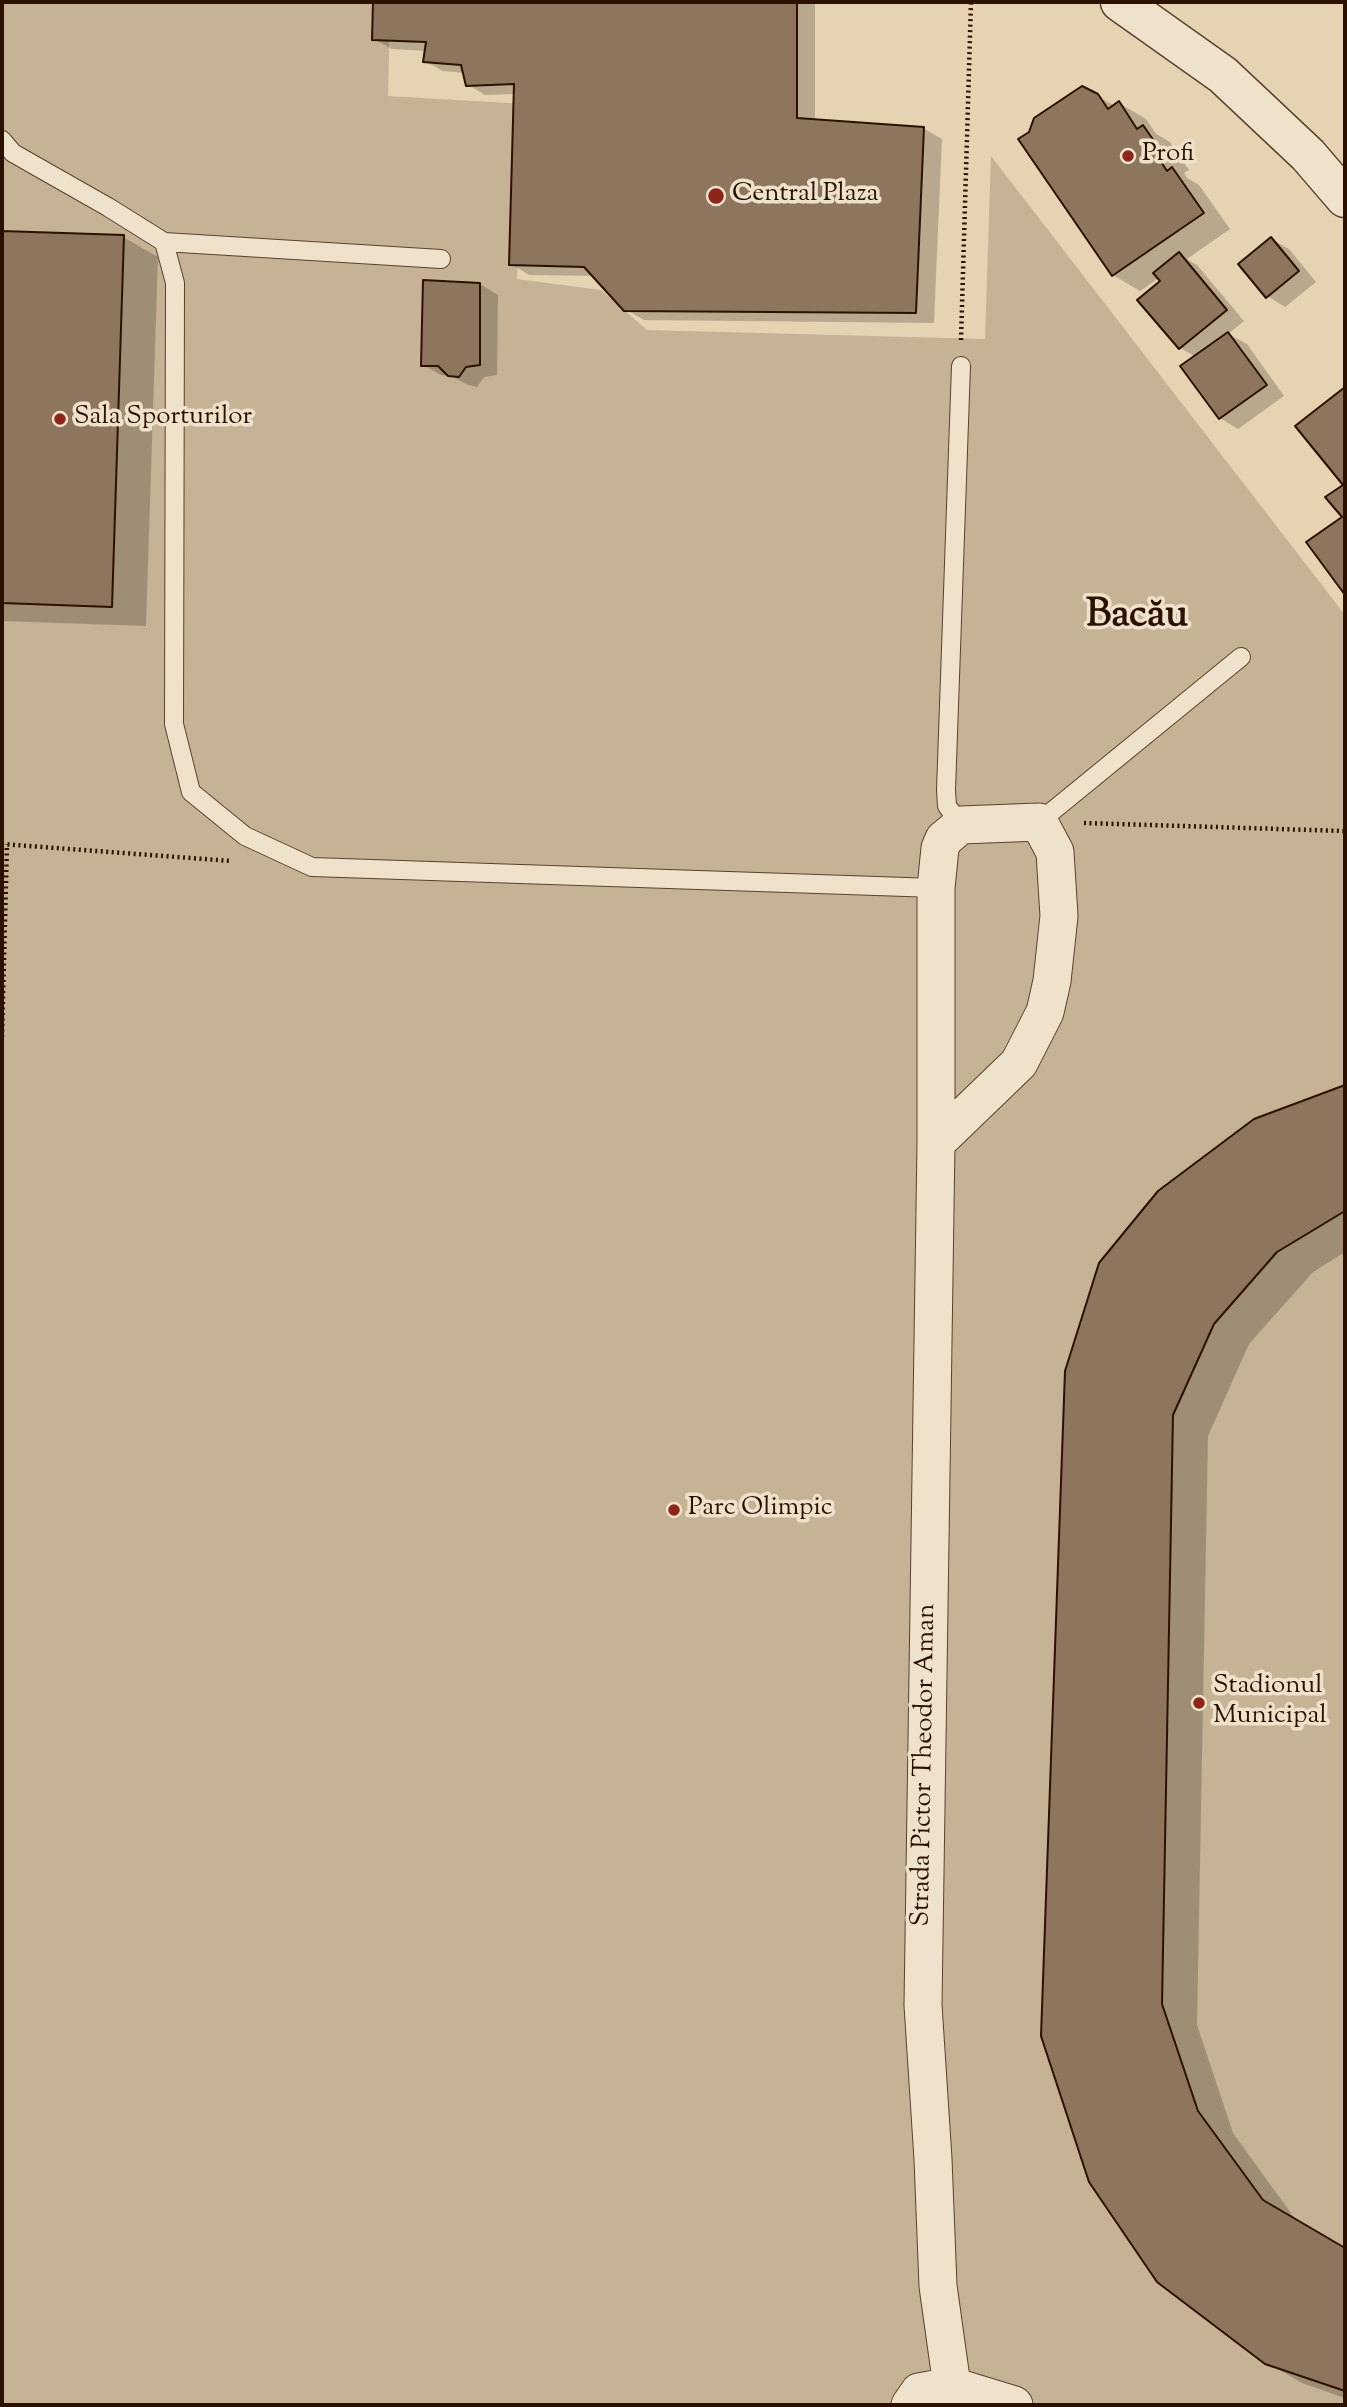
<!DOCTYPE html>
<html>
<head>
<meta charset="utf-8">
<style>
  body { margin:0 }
  #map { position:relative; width:1347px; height:2407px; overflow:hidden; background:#e6d3b2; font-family:"Sorts Mill Goudy",serif }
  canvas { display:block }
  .frame { position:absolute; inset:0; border:4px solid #2c1101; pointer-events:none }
</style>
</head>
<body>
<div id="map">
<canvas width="1347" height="2407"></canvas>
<div class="frame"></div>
</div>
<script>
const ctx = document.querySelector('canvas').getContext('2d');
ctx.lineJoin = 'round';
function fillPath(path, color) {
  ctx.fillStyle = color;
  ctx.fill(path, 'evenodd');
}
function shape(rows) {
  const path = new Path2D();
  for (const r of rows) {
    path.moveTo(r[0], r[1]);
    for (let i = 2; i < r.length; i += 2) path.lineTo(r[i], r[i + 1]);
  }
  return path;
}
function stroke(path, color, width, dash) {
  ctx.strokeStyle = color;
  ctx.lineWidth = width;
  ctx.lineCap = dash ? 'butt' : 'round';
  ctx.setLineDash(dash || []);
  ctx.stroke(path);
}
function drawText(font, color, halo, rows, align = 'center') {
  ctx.font = font + ' "Sorts Mill Goudy",serif';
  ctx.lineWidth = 7;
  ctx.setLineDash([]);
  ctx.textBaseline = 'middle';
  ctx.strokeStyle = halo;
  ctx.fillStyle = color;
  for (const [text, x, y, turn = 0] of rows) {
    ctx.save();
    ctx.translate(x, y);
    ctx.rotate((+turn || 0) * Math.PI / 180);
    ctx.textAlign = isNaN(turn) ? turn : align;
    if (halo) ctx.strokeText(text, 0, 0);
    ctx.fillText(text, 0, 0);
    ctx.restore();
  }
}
fillPath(shape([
  [2,2,390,2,388,96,525,104,517,279,601,290,647,330,985,339,991,156,1345,615,1345,2405,2,2405]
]), '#c6b294');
fillPath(shape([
  [375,2,815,2,815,121,923,128,942,139,934,323,644,320,625,309,595,276,529,275,511,264,515,94,485,95,467,84,465,73,443,71,425,61,427,51,392,49,374,39],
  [1097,96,1115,106,1119,103,1146,119,1156,134,1170,142,1189,170,1184,173,1187,178,1199,185,1230,229,1187,259,1197,265,1244,321,1228,334,1247,344,1284,396,1238,429,1220,418,1196,357,1180,348,1162,281,1159,278,1140,291,1113,275],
  [2,232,123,237,158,257,146,626,2,621],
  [1271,239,1289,249,1316,282,1285,307,1267,296],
  [480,284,498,295,497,375,484,377,477,387,468,385,451,376,441,375,423,365],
  [1345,486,1345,592,1308,543,1345,517,1328,498],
  [1345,1087,1345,1252,1313,1272,1249,1344,1208,1436,1197,2025,1233,2133,1298,2223,1345,2250,1345,2398,1302,2383,1266,2362,1159,2281,1067,1371,1255,1121]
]), '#0003');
const building = shape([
  [373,2,797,2,797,118,924,127,916,313,624,311,584,267,509,265,514,84,466,86,461,65,423,62,426,42,372,40,373,2],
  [1082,86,1098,94,1108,109,1119,101,1137,129,1143,125,1163,154,1158,157,1167,171,1172,167,1204,213,1112,276,1018,139,1029,132,1034,118,1082,86],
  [2,231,124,235,112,607,2,603,2,231],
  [1271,237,1299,271,1266,298,1238,264,1271,237],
  [1179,252,1227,310,1179,349,1137,300,1160,281,1153,273,1179,252],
  [423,280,480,283,480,365,466,367,459,377,448,376,438,366,421,366,423,280],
  [1228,332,1267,385,1219,419,1180,366,1228,332],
  [1345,387,1345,595,1306,542,1342,517,1325,497,1343,485,1295,426,1345,387],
  [1345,1085,1345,1211,1277,1252,1214,1324,1173,1415,1162,2004,1198,2111,1263,2200,1345,2248,1345,2391,1265,2364,1157,2282,1089,2182,1041,2036,1065,1371,1099,1263,1158,1191,1254,1119,1345,1085]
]);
fillPath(building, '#8d765d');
stroke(building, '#2c1101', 2);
const service = shape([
  [2,140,13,153,108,207,164,242,175,283,174,724,191,792,245,836,312,867,936,888],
  [164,242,441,259],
  [961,366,946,790,947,806,961,825],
  [1039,822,1241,657]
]);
const minor = shape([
  [1039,822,1055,852,1059,916,1052,981,1045,1012,1019,1063,936,1143,936,888,940,848,944,839,961,825,1039,822],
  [936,1143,923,2005,933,2159,938,2286,952,2386],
  [910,2405,919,2392,952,2386,1014,2405]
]);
const tertiary = shape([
  [1120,2,1223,75,1308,155,1345,198]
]);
stroke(service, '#5a422d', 20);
stroke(minor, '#5a422d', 39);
stroke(tertiary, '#5a422d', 41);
stroke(shape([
  [961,340,971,2],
  [1084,823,1345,831],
  [2,844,231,861],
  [2,1037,7,844]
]), '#2c1101', 4.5, [2, 3.5]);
stroke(service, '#efe2cd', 18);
stroke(minor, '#efe2cd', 37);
stroke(tertiary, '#efe2cd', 38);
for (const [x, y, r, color] of [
  [1128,156,7,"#8f2418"],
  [716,196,9,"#8f2418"],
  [60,419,7,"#8f2418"],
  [674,1510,7,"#8f2418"],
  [1199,1703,7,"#8f2418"]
]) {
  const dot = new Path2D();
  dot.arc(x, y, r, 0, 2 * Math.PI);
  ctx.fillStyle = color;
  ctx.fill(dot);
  stroke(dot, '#efe2cd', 2.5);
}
drawText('26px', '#2c1101', '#efe2cd', [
  ["Profi",1142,156],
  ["Central Plaza",732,196],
  ["Sala Sporturilor",74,419],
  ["Parc Olimpic",688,1510],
  ["Stadionul",1213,1688],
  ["Municipal",1213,1718]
], 'left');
drawText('26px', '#2c1101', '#efe2cd', [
  ["Strada Pictor Theodor Aman",926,1765,-89]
]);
drawText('bold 40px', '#2c1101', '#efe2cd', [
  ["Bacău",1137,618]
]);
</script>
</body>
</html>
